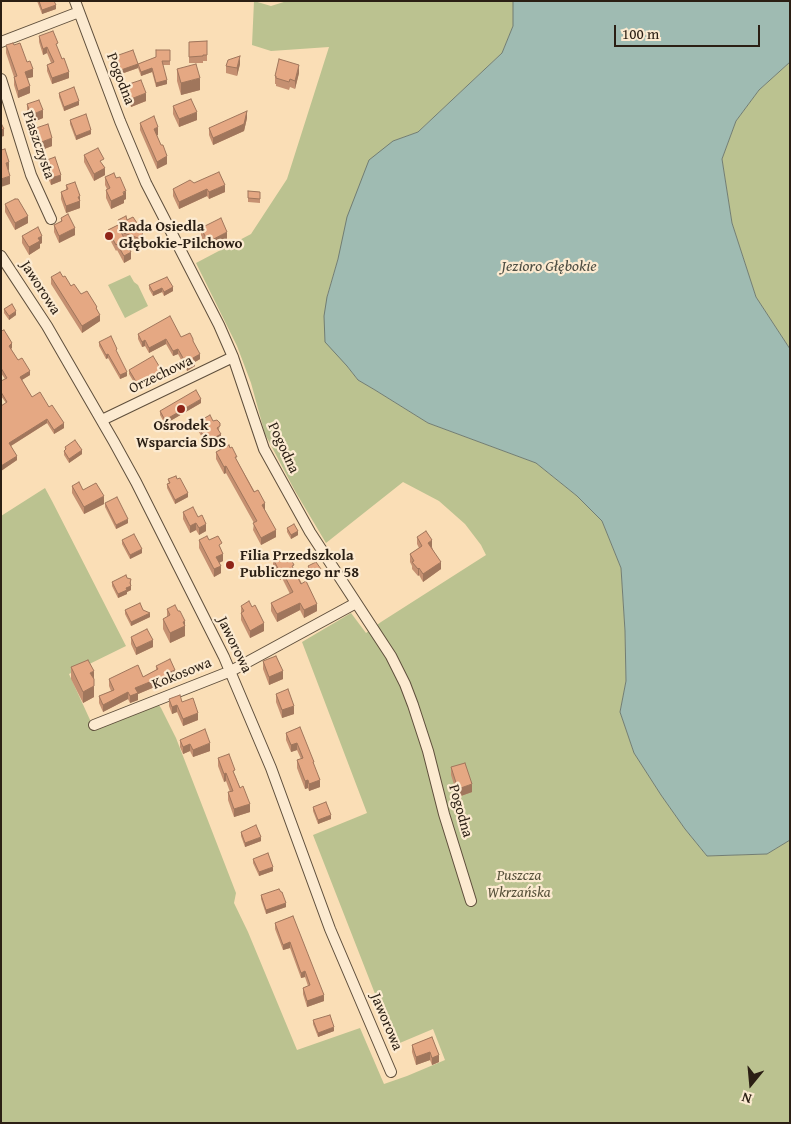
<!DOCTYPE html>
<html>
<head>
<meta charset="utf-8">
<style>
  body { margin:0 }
  #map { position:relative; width:791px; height:1124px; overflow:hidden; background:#fadeb6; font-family:"Gentium Book Plus",serif }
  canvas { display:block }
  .frame { position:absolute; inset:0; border:2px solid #2b1f14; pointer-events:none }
  .north { position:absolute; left:726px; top:1059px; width:50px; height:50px; -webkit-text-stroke:4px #fcead0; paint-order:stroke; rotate:197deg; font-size:14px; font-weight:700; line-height:20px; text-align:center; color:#2b1f14 }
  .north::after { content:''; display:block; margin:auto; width:18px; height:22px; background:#2b1f14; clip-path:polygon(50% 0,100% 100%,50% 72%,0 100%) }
  .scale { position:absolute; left:614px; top:25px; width:146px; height:22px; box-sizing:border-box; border:2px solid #2b1f14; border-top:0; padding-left:6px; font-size:15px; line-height:18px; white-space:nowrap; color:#2b1f14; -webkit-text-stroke:4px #fcead0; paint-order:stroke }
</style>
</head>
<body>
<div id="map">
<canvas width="791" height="1124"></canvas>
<div class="frame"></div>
<div class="north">N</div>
<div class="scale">100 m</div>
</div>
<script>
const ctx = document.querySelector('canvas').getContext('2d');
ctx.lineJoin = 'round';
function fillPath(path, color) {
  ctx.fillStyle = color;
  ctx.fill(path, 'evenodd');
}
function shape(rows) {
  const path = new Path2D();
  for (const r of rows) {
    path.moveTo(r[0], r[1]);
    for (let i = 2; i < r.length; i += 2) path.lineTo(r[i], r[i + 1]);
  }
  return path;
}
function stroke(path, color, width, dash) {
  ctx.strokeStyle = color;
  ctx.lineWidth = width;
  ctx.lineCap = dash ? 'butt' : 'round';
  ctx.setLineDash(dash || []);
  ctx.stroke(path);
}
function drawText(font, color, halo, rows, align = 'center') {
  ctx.font = font + ' "Gentium Book Plus",serif';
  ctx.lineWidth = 4.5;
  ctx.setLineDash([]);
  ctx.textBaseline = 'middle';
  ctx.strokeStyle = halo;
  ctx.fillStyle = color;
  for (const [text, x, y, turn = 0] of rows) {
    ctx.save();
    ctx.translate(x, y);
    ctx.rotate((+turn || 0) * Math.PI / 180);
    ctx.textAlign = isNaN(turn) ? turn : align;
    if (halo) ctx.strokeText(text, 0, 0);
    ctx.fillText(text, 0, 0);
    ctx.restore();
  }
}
fillPath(shape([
  [254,1,271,6,287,1,513,1,513,26,502,53,418,132,393,141,338,259,327,296,347,366,358,380,375,390,428,423,536,463,577,496,602,521,621,568,625,631,626,681,620,712,634,753,661,795,685,829,707,856,767,854,790,840,790,1123,1,1123,1,516,45,488,52,501,126,646,69,674,91,722,152,696,161,708,176,738,236,893,234,903,248,932,297,1050,360,1028,384,1084,407,1076,445,1060,433,1029,395,1045,313,835,367,813,302,642,351,613,366,633,381,622,486,555,481,545,465,524,439,501,403,482,326,543,295,491,265,434,251,383,237,346,196,263,251,234,287,179,329,47,271,51,252,45],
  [790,62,790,349,756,297,732,223,722,159,736,121,759,90],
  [130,275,134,282,138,285,148,306,125,318,108,285]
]), '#bbc290');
const water = shape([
  [513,1,790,1,790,62,759,90,736,121,722,159,732,223,756,297,790,349,790,840,767,854,707,856,685,829,661,795,634,753,620,712,626,681,625,631,621,568,602,521,577,496,536,463,428,423,375,390,358,380,347,366,325,342,324,316,327,297,338,259,347,217,369,160,393,141,418,132,502,53,513,26,513,1]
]);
fillPath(water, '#9fbbb2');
stroke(water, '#717d73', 1);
const minor = shape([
  [75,1,120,121,146,183,219,325,233,357,264,449,310,532,391,656,405,684,413,705,428,751,444,814,471,901],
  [1,42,79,12],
  [1,79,31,175,51,219],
  [1,256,47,326,114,442,136,482,224,657,271,768,330,929,391,1072],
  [102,420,233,357],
  [94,725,231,671,356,603]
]);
stroke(minor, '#5f4f3c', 12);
stroke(minor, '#fcead0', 10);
fillPath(shape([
  [37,1,54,1,56,9,42,14],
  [39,36,58,49,69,78,52,84,47,71,47,65,51,63,47,53,43,55,39,42],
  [207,41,207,61,203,61,203,63,189,63,189,42],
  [6,45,14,45,27,62,33,77,28,78,30,93,18,98,14,85,14,77,6,53],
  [170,50,170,65,163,65,167,84,156,87,152,72,141,76,138,68,118,75,113,61,113,57,138,64,156,57],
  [240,64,237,76,226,73,226,66],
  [177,69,200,90,181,95,177,81],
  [299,73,295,89,290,87,289,90,276,86,276,84,275,84,275,76],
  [126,85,146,101,131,107,126,93],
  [59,93,79,105,64,111,59,97],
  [27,104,43,118,31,123,27,112],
  [173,106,197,120,179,127,173,114],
  [247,118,244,131,213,145,209,135,209,128],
  [70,120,91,134,76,140,70,124],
  [140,123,158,135,157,135,167,164,157,169,140,130],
  [35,130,52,146,39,151,35,138],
  [84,155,104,166,105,175,94,181,84,162],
  [44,161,61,181,51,185,44,168],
  [105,177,126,199,124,200,124,203,111,209,106,198,106,190,107,189,105,185],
  [194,183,225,192,209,199,207,196,179,209,173,196,173,189],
  [66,185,80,203,80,208,66,213,61,199,61,192,66,190],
  [248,191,260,192,260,203,248,202],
  [5,204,28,223,15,230,5,212],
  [61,218,75,235,59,243,54,232,54,225,61,221],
  [118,220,127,220,143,239,142,242,138,244,125,240,131,259,124,263,117,250,116,251,108,236,108,230,118,225],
  [201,228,227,240,208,250,201,236],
  [22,236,42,243,40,244,40,248,29,255,22,243],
  [51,277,63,277,71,286,97,309,100,321,82,333,51,284],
  [149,285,173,287,173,291,164,296,162,292,153,296,149,289],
  [4,309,16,315,9,320,4,313],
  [1,331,12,348,11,349,18,360,30,375,22,380,32,397,49,407,64,428,54,434,47,423,11,446,17,460,1,471,6,403,1,396,1,381,5,379,1,373],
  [138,334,181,337,193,341,200,359,195,362,195,366,187,371,178,354,173,356,166,344,149,353,145,346,142,347,138,339],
  [99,342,117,352,127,376,120,379,108,358,106,359,99,346],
  [129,370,162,375,159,377,157,382,152,381,138,389,129,374],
  [201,403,165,424,160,415,160,411],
  [213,421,220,423,219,430,221,438,207,446,196,427,196,423],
  [65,447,82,454,69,463,64,455,64,451,65,450],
  [230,448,265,510,276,537,261,545,253,530,254,523,226,473,224,474,216,459,216,452],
  [168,479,188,497,175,504,167,488,167,484,169,484],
  [72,486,83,490,104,504,84,514,72,493],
  [105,503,128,523,116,529,105,507],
  [183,512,206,531,199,535,196,530,190,533,183,519],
  [287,528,298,535,291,539,287,532],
  [417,537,432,547,441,569,423,582,419,575,418,576,412,569,412,566,410,562,410,554,419,548,417,544],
  [122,540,142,553,130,559,122,544],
  [199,540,209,540,222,551,223,561,219,563,221,573,214,577,199,548],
  [273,559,294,569,317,611,304,618,300,610,277,622,271,611,271,603,290,594,282,578,280,580,273,567],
  [308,566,321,573,313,578,308,570],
  [127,578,131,583,131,590,127,592,127,594,118,598,112,586,112,582],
  [241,606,264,631,250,638,241,620],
  [167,609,178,611,185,625,185,636,170,643,163,629,163,619,167,617],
  [125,610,143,610,150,617,131,626,125,614],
  [131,637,153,647,136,655,131,644],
  [263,661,283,679,269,685,263,669],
  [156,666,175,677,171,679,171,682,158,688,157,686,138,694,138,700,130,703,128,699,103,712,99,703,99,696,111,691,109,686,109,679,143,677,156,670],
  [71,667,94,679,94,697,83,703,71,679],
  [276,694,294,714,282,718,276,702],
  [169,699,182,702,198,720,183,726,177,712,172,714,169,706],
  [300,727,314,766,320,787,309,791,308,788,305,789,297,768,297,760,301,759,297,750,291,752,286,740,286,733],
  [180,740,210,751,193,757,190,751,183,754,180,747],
  [218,758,235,775,250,812,234,817,228,800,228,792,230,792,226,781,224,782,218,766],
  [451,767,472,792,458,797,451,775],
  [313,807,331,819,318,824,313,811],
  [241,832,261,841,245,847,241,836],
  [253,859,273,871,259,876,253,863],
  [281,892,286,907,266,914,261,899,261,895],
  [293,916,324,1001,307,1007,303,994,303,988,308,986,305,977,301,978,290,948,283,950,275,929,275,923],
  [313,1020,334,1031,318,1037,313,1024],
  [432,1037,439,1062,432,1065,430,1060,416,1065,412,1052,412,1045]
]), '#c59071');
fillPath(shape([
  [56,5,56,9,42,14,42,10],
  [47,47,47,53,43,55,43,49],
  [240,56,240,64,237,76,237,68],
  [138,64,138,68,118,75,118,71],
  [299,65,299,73,295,89,295,81],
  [152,68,152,72,141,76,141,72],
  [33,69,33,77,25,79,25,72],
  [69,72,69,78,52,84,52,78],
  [200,78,200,90,181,95,181,83],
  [167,80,167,84,156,87,156,83],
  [30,86,30,93,18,98,18,91],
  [146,93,146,101,131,107,131,99],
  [79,101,79,105,64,111,64,107],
  [43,110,43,118,31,123,31,115],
  [247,111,247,118,244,131,213,145,213,138],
  [197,112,197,120,179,127,179,119],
  [158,127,158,135,154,136,154,129],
  [4,129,4,136,1,137,1,130],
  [91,130,91,134,76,140,76,136],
  [52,138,52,146,39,151,39,143],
  [167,156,167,164,157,169,157,162],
  [9,162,9,170,6,171,6,163],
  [105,168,105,175,94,181,94,174],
  [61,175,61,181,51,185,51,178],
  [10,176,10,184,1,187,1,179],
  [225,185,225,192,209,199,209,192],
  [207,189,207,196,179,209,179,202],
  [126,191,126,199,124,200,124,203,111,209,111,201],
  [80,196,80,208,66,213,66,206],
  [28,216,28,223,15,230,15,223],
  [75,228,75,235,59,243,59,236],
  [143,232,143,239,142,242,138,244,138,238],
  [227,232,227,240,208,250,208,242],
  [42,236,42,243,40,244,40,248,29,255,29,247,38,238],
  [131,252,131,259,124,263,124,256],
  [173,287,173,291,164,296,164,292],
  [162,288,162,292,153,296,153,292],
  [16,311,16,315,9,320,9,316],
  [100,315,100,321,82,333,82,326],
  [166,339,166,344,149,353,149,348],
  [145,340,145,346,142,347,142,342],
  [12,343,12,348,9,350,9,346],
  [178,349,178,354,173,356,173,351],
  [108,354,108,358,106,359,106,355],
  [200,354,200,359,195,362,195,366,187,371,187,365,193,358],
  [30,371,30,375,20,381,20,377],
  [162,371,162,375,159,377,157,382,157,378,159,373],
  [127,372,127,376,120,379,120,375],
  [152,377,152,381,138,389,138,385],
  [201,399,201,403,165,424,165,420],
  [47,419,47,423,9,447,9,443],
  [64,423,64,428,54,434,54,430],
  [221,434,221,438,207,446,207,442],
  [82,450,82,454,69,463,69,459],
  [17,456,17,460,1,471,1,466],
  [226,466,226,473,224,474,224,467],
  [188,493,188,497,175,504,175,500],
  [104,496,104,504,84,514,84,507],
  [265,503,265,510,262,512,262,505],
  [128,519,128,523,116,529,116,525],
  [196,523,196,530,190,533,190,526],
  [206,524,206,531,199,535,199,528],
  [276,530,276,537,261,545,261,538],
  [298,531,298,535,291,539,291,535],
  [432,540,432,547,428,550,428,543],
  [142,549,142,553,130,559,130,555],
  [223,554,223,561,216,564,216,557],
  [441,562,441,569,423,582,423,574],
  [221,566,221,573,214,577,214,569],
  [419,568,419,575,418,576,418,569],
  [321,569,321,573,313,578,313,574],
  [282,571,282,578,280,580,280,572],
  [131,579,130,586,131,586,131,590,127,592,127,594,118,598,118,594,126,588,130,583],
  [300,603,300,610,277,622,277,614],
  [317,604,317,611,304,618,304,610],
  [150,613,150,617,131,626,131,622],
  [185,621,185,636,170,643,170,633],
  [264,623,264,631,250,638,250,631],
  [153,640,153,647,136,655,136,648],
  [175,670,175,677,171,679,171,682,158,688,158,681],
  [94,671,94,683,90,673],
  [283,671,283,679,269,685,269,677],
  [157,679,157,686,138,694,138,700,130,703,130,696,135,688],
  [94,686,94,697,83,703,83,692],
  [128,692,128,699,103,712,103,705],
  [177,705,177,712,172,714,172,707],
  [294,706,294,714,282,718,282,710],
  [198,713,198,720,183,726,183,719],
  [210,743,210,751,193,757,193,750],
  [297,743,297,750,291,752,291,745],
  [190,744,190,751,183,754,183,747],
  [226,773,226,781,224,782,224,774],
  [308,780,308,788,305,789,305,781],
  [320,780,320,787,309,791,309,784],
  [472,784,472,792,458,797,458,789],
  [250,804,250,812,234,817,234,809],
  [331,815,331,819,318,824,318,820],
  [261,837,261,841,245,847,245,843],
  [273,867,273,871,259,876,259,872],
  [286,903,286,907,266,914,266,910],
  [290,942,290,948,283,950,283,945],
  [305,971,305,977,301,978,301,973],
  [324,995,324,1001,307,1007,307,1001],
  [334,1027,334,1031,318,1037,318,1033],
  [430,1052,430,1060,416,1065,416,1057],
  [439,1055,439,1062,432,1065,432,1058]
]), '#a0765c');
const building = shape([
  [39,1,54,1,56,5,42,10,39,1],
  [53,31,58,43,56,44,62,59,64,58,69,72,52,78,47,65,54,62,47,47,43,49,39,36,53,31],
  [207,41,207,55,203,55,203,56,189,57,189,42,207,41],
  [13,43,14,45,20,43,27,62,30,61,33,69,25,72,30,86,18,91,14,77,17,76,6,45,13,43],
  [133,50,138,64,118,71,113,57,133,50],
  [156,50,170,50,170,61,162,61,167,80,156,83,152,68,141,72,138,64,156,57,156,50],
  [240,56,237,68,226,66,228,60,240,56],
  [279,59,299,65,295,81,290,79,289,82,276,78,276,76,275,76,279,59],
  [196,64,200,78,181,83,177,69,196,64],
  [141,80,146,93,131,99,126,85,141,80],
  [74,87,79,101,64,107,59,93,74,87],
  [191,99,197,112,179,119,173,106,191,99],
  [39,100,43,110,31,115,27,104,39,100],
  [247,111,244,124,213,138,209,128,247,111],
  [86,114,91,130,76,136,70,120,86,114],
  [154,116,158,127,154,129,161,145,163,145,167,156,157,162,140,123,154,116],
  [1,123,4,129,1,130,1,123],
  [48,124,52,138,39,143,35,130,36,128,48,124],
  [98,148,104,159,100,161,105,168,94,174,84,155,98,148],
  [5,149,9,162,6,163,10,176,1,179,1,150,5,149],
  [55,157,61,175,51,178,44,161,55,157],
  [219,172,225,185,209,192,207,189,179,202,173,189,190,180,194,183,219,172],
  [114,173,116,178,120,177,126,191,123,192,124,195,111,201,106,190,110,188,105,177,114,173],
  [75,182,80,196,78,197,80,201,66,206,61,192,68,189,66,185,75,182],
  [248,191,260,192,260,199,248,198,248,191],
  [15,199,18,199,28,216,15,223,5,204,15,199],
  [68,214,75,228,59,236,54,225,62,221,61,218,68,214],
  [126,216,127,220,133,217,143,232,142,235,138,238,121,232,131,252,124,256,117,244,116,245,108,230,120,224,118,220,126,216],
  [221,218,227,232,208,242,201,228,221,218],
  [38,227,42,236,38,238,40,241,29,247,22,236,38,227],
  [60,272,63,277,65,276,71,286,74,284,81,294,87,291,97,307,96,308,100,315,82,326,51,277,60,272],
  [167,277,173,287,164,292,162,288,153,292,149,285,167,277],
  [12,304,16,311,9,316,4,309,12,304],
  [170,316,181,337,190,333,193,339,193,341,200,354,193,358,195,361,187,365,178,349,173,351,166,339,149,348,145,340,142,342,138,334,170,316],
  [4,330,12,343,9,346,18,360,22,358,30,371,20,377,32,397,40,392,49,407,52,405,64,423,54,430,47,419,9,443,17,456,1,466,1,406,7,402,1,392,1,381,7,378,1,368,1,331,4,330],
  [111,336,117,349,116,350,127,372,120,375,108,354,106,355,99,342,111,336],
  [153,356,162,371,159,373,157,378,152,377,138,385,129,370,153,356],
  [196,390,201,399,165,420,160,411,196,390],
  [210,415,213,421,217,420,220,423,220,426,217,428,221,434,207,442,196,423,210,415],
  [75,440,82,450,69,459,64,451,66,449,65,447,75,440],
  [229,445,230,448,232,447,237,457,235,457,254,492,258,490,265,503,262,505,276,530,261,538,253,523,257,521,226,466,224,467,216,452,229,445],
  [176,476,177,479,180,478,188,493,175,500,167,484,170,483,168,479,176,476],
  [79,482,83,490,96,483,104,496,84,507,72,486,79,482],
  [117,497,128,519,116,525,105,503,117,497],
  [193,507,198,517,202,515,206,524,199,528,196,523,190,526,183,512,193,507],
  [294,524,298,531,291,535,287,528,294,524],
  [426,531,432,540,428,543,441,562,423,574,419,568,418,569,412,562,414,561,410,554,422,546,417,537,426,531],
  [134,534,142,549,130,555,122,540,134,534],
  [207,536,209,540,218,536,222,543,219,545,223,554,216,557,221,566,214,569,199,540,207,536],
  [287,552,294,565,292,566,301,584,306,581,317,604,304,610,300,603,277,614,271,603,293,592,282,571,280,572,273,559,287,552],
  [316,562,321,569,313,574,308,566,316,562],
  [126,575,127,578,131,579,130,583,131,586,126,588,127,590,118,594,112,582,126,575],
  [249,601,252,607,255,605,264,623,250,631,241,613,244,611,241,606,249,601],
  [140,603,143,610,150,613,131,622,125,610,140,603],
  [175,605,178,611,180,611,185,621,183,622,185,626,170,633,163,619,170,615,167,609,175,605],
  [147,629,153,640,136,648,131,637,147,629],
  [276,656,283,671,269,677,263,661,276,656],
  [170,659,175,670,170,672,171,674,158,681,157,679,135,688,138,693,130,696,128,692,103,705,99,696,114,690,109,679,138,665,143,677,158,669,156,666,170,659],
  [88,660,94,671,90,673,94,679,94,686,83,692,71,667,88,660],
  [288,689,294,706,282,710,276,694,288,689],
  [180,695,182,702,193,698,198,713,183,719,177,705,172,707,169,699,180,695],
  [300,727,314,762,313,762,320,780,309,784,308,780,305,781,297,760,303,758,297,743,291,745,286,733,300,727],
  [205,729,210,743,193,750,190,744,183,747,180,740,205,729],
  [229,754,235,770,233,771,240,788,243,786,250,804,234,809,228,792,233,791,226,773,224,774,218,758,229,754],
  [465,763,472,784,458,789,451,767,465,763],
  [326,802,331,815,318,820,313,807,326,802],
  [256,825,261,837,245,843,241,832,256,825],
  [268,853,273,867,259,872,253,859,268,853],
  [279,889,281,892,282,892,286,903,266,910,261,895,279,889],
  [293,916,324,995,307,1001,303,988,310,985,305,971,301,973,290,942,283,945,275,923,293,916],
  [330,1015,334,1027,318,1033,313,1020,330,1015],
  [432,1037,439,1055,432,1058,430,1052,416,1057,412,1045,432,1037]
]);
fillPath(building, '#e5a883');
stroke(building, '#a0765c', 1);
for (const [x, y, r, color] of [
  [109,236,5,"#8f2418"],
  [181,409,5,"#8f2418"],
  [230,565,5,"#8f2418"]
]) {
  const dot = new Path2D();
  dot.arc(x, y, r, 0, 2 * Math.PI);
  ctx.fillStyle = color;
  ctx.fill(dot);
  stroke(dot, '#fcead0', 2);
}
drawText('15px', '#2b1f14', '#fcead0', [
  ["Pogodna",120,79,69],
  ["Piaszczysta",38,145,71],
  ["Jaworowa",40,288,57],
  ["Orzechowa",161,375,-26],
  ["Pogodna",283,448,65],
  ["Jaworowa",234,645,64],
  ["Kokosowa",182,674,-22],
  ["Pogodna",460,811,74],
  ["Jaworowa",386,1022,67]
]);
drawText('bold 15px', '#2b1f14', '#fcead0', [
  ["Rada Osiedla",119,227],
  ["Głębokie-Pilchowo",119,244],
  ["Ośrodek",181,426,"center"],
  ["Wsparcia ŚDS",181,443,"center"],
  ["Filia Przedszkola",240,556],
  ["Publicznego nr 58",240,573]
], 'left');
drawText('italic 15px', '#565039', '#fcead0', [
  ["Puszcza",519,876],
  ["Wkrzańska",519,893]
]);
drawText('italic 16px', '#4e4e43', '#fcead0', [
  ["Jezioro Głębokie",549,267]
]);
</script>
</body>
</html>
